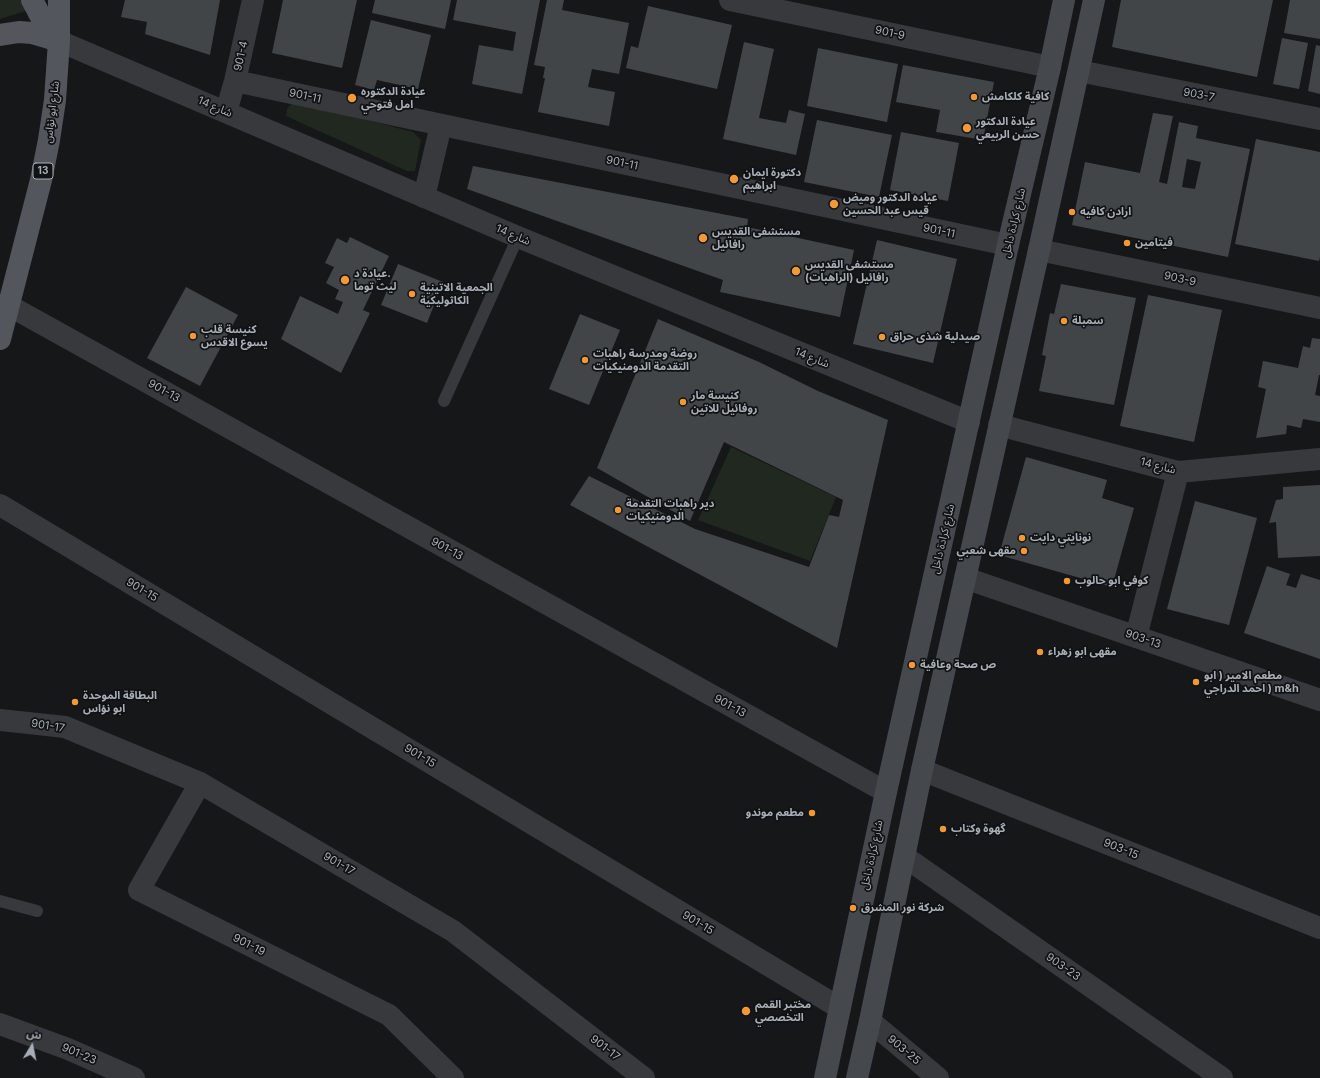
<!DOCTYPE html>
<html>
<head>
<meta charset="utf-8">
<style>
  body { margin:0 }
  #map { position:relative; width:1320px; height:1078px; overflow:hidden; background:#161718; font-family:Inter,"Noto Sans Arabic",sans-serif }
  canvas { display:block }
  .north { position:absolute; left:12px; top:1026px; width:40px; height:40px; -webkit-text-stroke:3px #111213; paint-order:stroke; rotate:10deg; font-size:11px; font-weight:700; line-height:16px; text-align:center; color:#a8afb8 }
  .north::after { content:''; display:block; margin:auto; width:14px; height:18px; background:#a8afb8; clip-path:polygon(50% 0,100% 100%,50% 72%,0 100%) }
</style>
</head>
<body>
<div id="map">
<canvas width="1320" height="1078"></canvas>
<div class="north">ش</div>
</div>
<script>
const ctx = document.querySelector('canvas').getContext('2d');
ctx.lineJoin = 'round';
function fillPath(path, color) {
  ctx.fillStyle = color;
  ctx.fill(path, 'evenodd');
}
function shape(rows) {
  const path = new Path2D();
  for (const r of rows) {
    path.moveTo(r[0], r[1]);
    for (let i = 2; i < r.length; i += 2) path.lineTo(r[i], r[i + 1]);
  }
  return path;
}
function stroke(path, color, width, dash) {
  ctx.strokeStyle = color;
  ctx.lineWidth = width;
  ctx.lineCap = dash ? 'butt' : 'round';
  ctx.setLineDash(dash || []);
  ctx.stroke(path);
}
function drawText(font, color, halo, rows, align = 'center') {
  ctx.font = font + ' Inter,"Noto Sans Arabic",sans-serif';
  ctx.lineWidth = 3.5;
  ctx.setLineDash([]);
  ctx.textBaseline = 'middle';
  ctx.strokeStyle = halo;
  ctx.fillStyle = color;
  for (const [text, x, y, turn = 0] of rows) {
    ctx.save();
    ctx.translate(x, y);
    ctx.rotate((+turn || 0) * Math.PI / 180);
    ctx.textAlign = isNaN(turn) ? turn : align;
    if (halo) ctx.strokeText(text, 0, 0);
    ctx.fillText(text, 0, 0);
    ctx.restore();
  }
}
fillPath(shape([
  [0,0,26,0,29,10,0,19],
  [294,101,413,132,421,140,415,171,407,171,286,116,287,109],
  [731,447,836,497,810,561,698,520]
]), '#202820');
fillPath(shape([
  [125,0,220,0,210,55,145,34,147,22,121,17],
  [283,0,357,0,342,68,272,53],
  [375,0,451,0,445,29,372,13],
  [457,0,540,0,522,94,472,84,479,45,513,51,516,32,453,20],
  [547,0,564,0,562,10,629,23,619,74,592,69,588,87,615,92,609,126,538,112,545,78,543,78,545,67,534,65],
  [1121,0,1273,0,1257,77,1112,47],
  [1290,0,1320,0,1320,39,1284,33],
  [648,6,732,25,717,89,626,68,631,46,638,48],
  [371,20,431,35,418,89,377,80,374,90,355,85],
  [1282,38,1308,43,1299,89,1273,84],
  [744,42,774,49,759,118,786,123,789,110,805,114,796,155,723,139],
  [1316,45,1320,46,1320,94,1308,91],
  [818,48,898,64,887,122,807,106],
  [903,65,994,82,983,140,936,132,940,110,896,102],
  [1153,113,1173,116,1159,182,1167,184,1179,122,1198,126,1196,138,1250,149,1228,257,1072,225,1085,162,1140,173],
  [1187,159,1201,162,1195,189,1182,187],
  [817,120,892,135,879,197,804,182],
  [901,132,959,143,948,201,890,190],
  [1256,139,1320,152,1320,257,1319,261,1235,244],
  [473,166,748,219,747,227,854,250,840,317,720,292,723,280,467,189],
  [350,237,389,256,363,310,370,313,341,373,281,339,300,296,338,314,343,302,335,299,339,290,326,283,334,267,325,263,337,238,347,243],
  [877,240,957,259,933,363,853,344],
  [398,264,443,282,427,323,381,305],
  [1061,284,1136,298,1114,405,1039,391,1046,356,1042,355,1050,313,1054,314],
  [186,287,238,315,200,386,147,358],
  [1148,295,1222,310,1194,442,1120,426],
  [580,314,620,330,589,405,549,389],
  [658,319,759,362,818,391,888,420,837,648,570,505,589,476,695,529,809,567,829,515,839,517,843,500,724,442,690,521,597,468],
  [1312,338,1320,339,1320,375,1319,375,1315,395,1320,396,1320,422,1303,419,1301,428,1287,425,1286,434,1256,438,1266,389,1258,387,1263,361,1298,368,1303,346,1310,348],
  [1026,457,1107,480,1102,498,1134,508,1112,587,999,555],
  [1320,485,1320,556,1278,558,1276,522,1269,523,1276,500,1283,499,1283,487],
  [1195,501,1257,518,1229,625,1167,609],
  [1267,566,1290,574,1286,585,1296,588,1301,574,1320,580,1320,659,1244,633]
]), '#424548');
stroke(shape([
  [444,401,518,237],
  [0,901,37,911]
]), '#37393d', 12);
stroke(shape([
  [730,0,1050,67],
  [59,41,518,237,969,422],
  [1079,71,1320,119],
  [235,81,1008,245],
  [226,112,235,81,253,0],
  [424,197,441,125],
  [1039,250,1320,308],
  [8,305,886,792],
  [999,425,1178,472,1320,459],
  [0,505,840,1008],
  [965,578,1320,700],
  [1136,637,1178,472],
  [0,720,65,727,200,783,453,931,644,1078],
  [922,770,1320,928],
  [200,783,139,890,389,1015,453,1078],
  [905,857,1222,1078],
  [870,1021,938,1078],
  [0,1024,68,1049,134,1078]
]), '#37393d', 22);
stroke(shape([
  [825,1078,886,792,1008,245,1050,67,1064,0],
  [857,1078,870,1021,922,770,1039,250,1094,0]
]), '#45484d', 22);
stroke(shape([
  [32,0,42,19,59,41],
  [0,35,19,32,32,33,59,41],
  [0,339,41,180,49,140,55,100,59,41,59,0]
]), '#53565c', 22);
for (const [x, y, r, color] of [
  [974,97,4,"#f39934"],
  [352,98,5,"#f39934"],
  [967,128,5,"#f39934"],
  [734,179,5,"#f39934"],
  [834,204,5,"#f39934"],
  [1072,212,4,"#f39934"],
  [703,238,5,"#f39934"],
  [1127,243,4,"#f39934"],
  [796,271,5,"#f39934"],
  [345,280,5,"#f39934"],
  [412,294,4,"#f39934"],
  [1064,321,4,"#f39934"],
  [193,336,4,"#f39934"],
  [882,337,4,"#f39934"],
  [585,360,4,"#f39934"],
  [683,402,4,"#f39934"],
  [618,510,4,"#f39934"],
  [1022,538,4,"#f39934"],
  [1024,551,4,"#f39934"],
  [1067,581,4,"#f39934"],
  [1040,652,4,"#f39934"],
  [912,665,4,"#f39934"],
  [1196,682,4,"#f39934"],
  [75,702,4,"#f39934"],
  [812,813,4,"#f39934"],
  [943,829,4,"#f39934"],
  [853,908,4,"#f39934"],
  [746,1011,5,"#f39934"]
]) {
  const dot = new Path2D();
  dot.arc(x, y, r, 0, 2 * Math.PI);
  ctx.fillStyle = color;
  ctx.fill(dot);
  stroke(dot, '#111213', 1.5);
}
for (const [x, y, w] of [
  [43,171,20]
]) {
  const box = new Path2D();
  box.roundRect(x - w / 2, y - 8, w, 16, 3);
  ctx.fillStyle = '#111213';
  ctx.fill(box);
  stroke(box, '#a8afb8', 1);
}
drawText('bold 10px', '#a8afb8', null, [
  ["13",43,171]
]);
drawText('11px', '#a8afb8', '#111213', [
  ["901-9",890,33,12],
  ["901-4",241,56,-78],
  ["903-7",1199,95,11],
  ["901-11",305,96,12],
  ["شارع 14",215,107,23],
  ["شارع ابو نؤاس",52,112,-83],
  ["901-11",622,163,12],
  ["شارع كرادة داخل",1014,223,-77],
  ["901-11",939,231,12],
  ["شارع 14",513,235,23],
  ["903-9",1180,279,12],
  ["شارع 14",812,358,22],
  ["901-13",164,391,29],
  ["شارع 14",1158,466,14],
  ["شارع كرادة داخل",943,539,-77],
  ["901-13",447,549,29],
  ["901-15",142,590,31],
  ["903-13",1143,639,19],
  ["901-13",730,706,29],
  ["901-17",48,726,9],
  ["901-15",420,756,31],
  ["903-15",1121,849,22],
  ["شارع كرادة داخل",872,855,-78],
  ["901-17",339,864,30],
  ["901-15",698,923,31],
  ["901-19",249,945,27],
  ["903-23",1063,967,35],
  ["901-17",605,1048,38],
  ["903-25",904,1050,40],
  ["901-23",79,1054,23]
]);
drawText('bold 11px', '#a8afb8', '#111213', [
  ["عيادة الدكتوره",361,92],
  ["امل فتوحي",361,105],
  ["كافية كلكامش",982,97],
  ["عيادة الدكتور",976,122],
  ["حسن الربيعي",976,135],
  ["دكتورة ايمان",743,173],
  ["ابراهيم",743,186],
  ["عياده الدكتور وميض",843,198],
  ["قيس عبد الحسين",843,211],
  ["ارادن كافيه",1080,212],
  ["مستشفى القديس",712,232],
  ["رافائيل",712,245],
  ["فيتامين",1135,243],
  ["مستشفى القديس",805,265],
  ["رافائيل (الراهبات)",805,278],
  ["عيادة د.",354,274],
  ["ليث توما",354,287],
  ["الجمعية الاتينية",420,288],
  ["الكاثوليكية",420,301],
  ["سمبلة",1072,321],
  ["كنيسة قلب",201,330],
  ["يسوع الاقدس",201,343],
  ["صيدلية شذى حراق",890,337],
  ["روضة ومدرسة راهبات",593,354],
  ["التقدمة الدومنيكيات",593,367],
  ["كنيسة مار",691,396],
  ["روفائيل للاتين",691,409],
  ["دير راهبات التقدمة",626,504],
  ["الدومنيكيات",626,517],
  ["نونايتي دايت",1030,538],
  ["مقهى شعبي",1016,551,"right"],
  ["كوفي ابو حالوب",1075,581],
  ["مقهى ابو زهراء",1048,652],
  ["ص صحة وعافية",920,665],
  ["مطعم الامير ( ابو",1204,676],
  ["احمد الدراجي ) m&h",1204,689],
  ["البطاقة الموحدة",83,696],
  ["ابو نؤاس",83,709],
  ["مطعم موندو",804,813,"right"],
  ["گهوة وكتاب",951,829],
  ["شركة نور المشرق",861,908],
  ["مختبر القمم",755,1005],
  ["التخصصي",755,1018]
], 'left');
</script>
</body>
</html>
